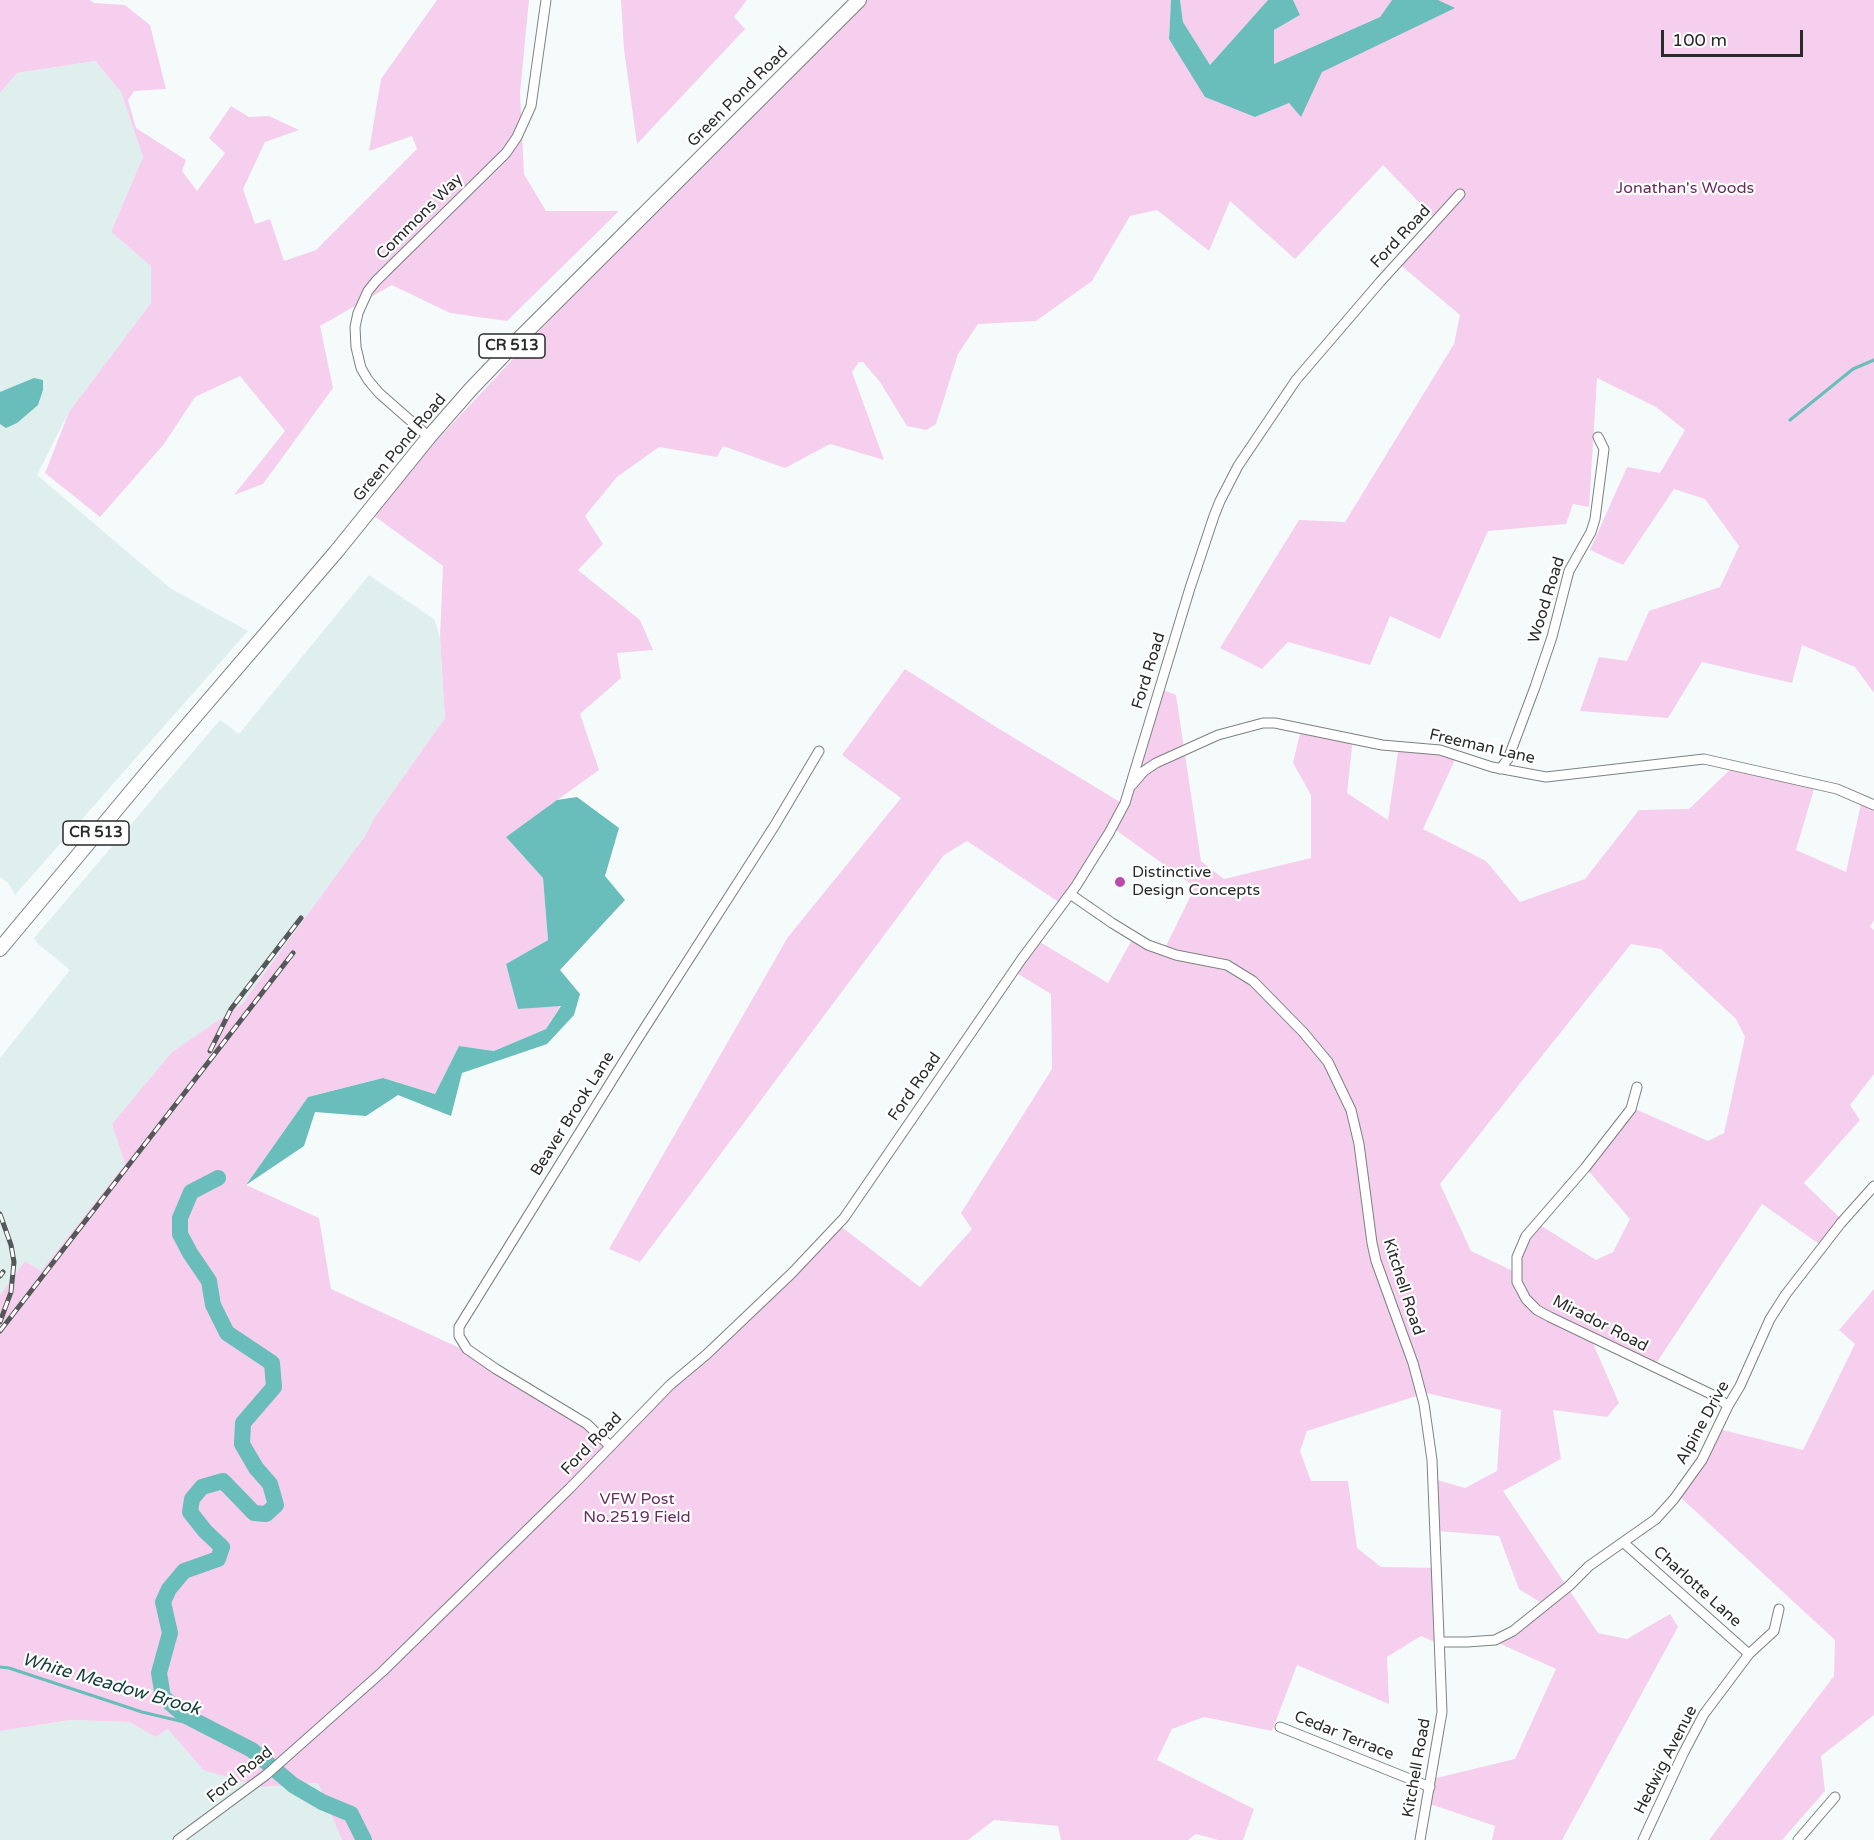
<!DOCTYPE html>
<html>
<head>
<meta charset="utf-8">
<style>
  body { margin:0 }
  #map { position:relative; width:1874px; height:1840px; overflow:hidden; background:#f5fbfb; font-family:"Varela Round",sans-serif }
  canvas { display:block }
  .scale { position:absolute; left:1661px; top:30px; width:142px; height:27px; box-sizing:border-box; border:3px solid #292b2b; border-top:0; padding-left:8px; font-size:18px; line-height:21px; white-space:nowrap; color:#292b2b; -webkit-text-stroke:4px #fff; paint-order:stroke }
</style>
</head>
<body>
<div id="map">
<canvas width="1874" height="1840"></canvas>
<div class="scale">100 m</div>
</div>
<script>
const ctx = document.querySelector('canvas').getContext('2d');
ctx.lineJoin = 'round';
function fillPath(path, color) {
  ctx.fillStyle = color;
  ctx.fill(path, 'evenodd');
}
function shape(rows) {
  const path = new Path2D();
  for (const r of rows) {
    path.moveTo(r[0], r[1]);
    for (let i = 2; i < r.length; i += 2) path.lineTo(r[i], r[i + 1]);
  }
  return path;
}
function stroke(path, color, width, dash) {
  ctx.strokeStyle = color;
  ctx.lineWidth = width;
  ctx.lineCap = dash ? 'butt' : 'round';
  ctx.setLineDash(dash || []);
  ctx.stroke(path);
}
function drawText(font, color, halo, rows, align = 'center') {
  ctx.font = font + ' "Varela Round",sans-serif';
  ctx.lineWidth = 4.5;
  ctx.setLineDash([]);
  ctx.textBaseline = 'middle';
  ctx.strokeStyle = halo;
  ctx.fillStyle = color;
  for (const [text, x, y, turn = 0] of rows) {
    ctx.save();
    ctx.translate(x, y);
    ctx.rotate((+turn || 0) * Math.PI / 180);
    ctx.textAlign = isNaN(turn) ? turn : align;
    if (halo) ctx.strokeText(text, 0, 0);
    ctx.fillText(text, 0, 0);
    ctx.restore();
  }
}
fillPath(shape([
  [95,61,121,92,143,157,111,232,151,266,151,303,69,412,37,475,170,588,248,631,15,895,9,884,0,877,0,93,17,73],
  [369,575,434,619,440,637,445,718,375,817,365,836,242,1004,172,1052,112,1124,125,1164,41,1271,25,1261,0,1295,0,1058,70,970,37,943,34,938,220,720,239,734],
  [71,1720,129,1722,156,1737,168,1729,203,1770,262,1787,318,1783,342,1840,0,1840,0,1731]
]), '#dfefee');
fillPath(shape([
  [0,0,90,0,94,3,125,5,150,25,166,89,134,91,128,100,136,128,186,160,182,171,197,191,225,153,209,138,231,106,249,117,269,116,299,130,265,142,243,189,255,224,270,219,284,261,316,250,417,149,412,136,369,151,381,79,437,0,529,0,520,93,524,174,546,211,619,211,507,321,450,313,392,285,320,326,333,388,263,484,234,495,285,431,240,376,195,397,164,444,100,517,45,473,69,412,151,303,151,266,111,232,143,157,121,92,95,61,17,73,0,93],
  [621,0,747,0,734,17,745,29,637,144,624,49],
  [867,0,1171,0,1169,39,1255,117,1289,103,1301,116,1301,81,1403,0,1874,0,1874,693,1855,667,1802,645,1792,683,1702,662,1668,718,1580,711,1599,657,1627,661,1649,611,1720,587,1739,546,1705,499,1674,489,1623,565,1590,550,1627,467,1660,473,1685,430,1656,407,1597,378,1589,507,1573,504,1566,524,1488,531,1440,639,1390,616,1370,665,1288,642,1262,669,1220,648,1299,520,1345,522,1454,344,1460,315,1398,263,1438,222,1383,165,1295,259,1230,201,1209,251,1157,210,1130,216,1092,281,1036,321,978,324,958,354,936,424,926,430,907,426,880,382,863,362,859,362,852,372,884,460,830,444,785,468,723,446,717,457,659,447,617,477,585,516,603,544,578,570,640,620,653,650,617,653,621,678,580,714,599,770,506,837,543,878,548,940,506,964,519,1009,561,1005,546,1029,494,1051,459,1046,435,1094,383,1078,308,1097,246,1185,319,1218,331,1289,462,1349,614,1446,839,1225,920,1287,972,1229,961,1213,1052,1069,1051,994,1015,972,1035,939,1108,983,1134,936,1164,950,1195,887,1113,828,1063,905,967,841,944,855,640,1262,609,1249,788,937,901,798,842,755,905,669,996,727,1125,805,1161,689,1176,695,1201,861,1224,879,1311,858,1311,795,1293,763,1302,725,1353,738,1347,793,1388,820,1399,745,1458,753,1423,829,1486,861,1520,902,1585,879,1639,810,1689,809,1735,765,1816,782,1796,850,1846,872,1862,799,1874,805,1874,920,1870,927,1874,930,1874,1074,1850,1105,1860,1120,1804,1183,1843,1221,1822,1246,1762,1204,1653,1368,1589,1334,1619,1403,1607,1417,1553,1410,1561,1459,1503,1491,1598,1633,1627,1639,1670,1614,1678,1627,1562,1840,1492,1840,1495,1826,1430,1804,1436,1778,1515,1759,1556,1669,1492,1640,1543,1604,1519,1589,1499,1536,1438,1531,1434,1479,1465,1488,1497,1471,1501,1410,1426,1393,1307,1431,1300,1451,1311,1481,1348,1481,1357,1548,1381,1567,1441,1568,1444,1646,1421,1636,1387,1657,1389,1704,1297,1665,1272,1731,1204,1717,1172,1729,1157,1760,1254,1809,1243,1840,1218,1840,1196,1834,1188,1840,1061,1840,1058,1826,994,1820,968,1840,342,1840,318,1783,262,1787,203,1770,168,1729,156,1737,129,1722,71,1720,0,1731,0,1295,25,1261,41,1271,125,1164,112,1124,172,1052,242,1004,365,836,375,817,445,718,440,637,443,566,373,515,426,452,581,286],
  [1631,944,1661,949,1736,1019,1745,1037,1724,1133,1708,1141,1635,1109,1585,1167,1630,1219,1613,1252,1596,1260,1535,1222,1517,1273,1471,1251,1440,1184],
  [1180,0,1268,0,1210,65,1183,22],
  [1293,0,1392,0,1380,17,1274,64,1274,30,1300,15],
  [1874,1289,1874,1715,1821,1756,1825,1791,1782,1840,1709,1840,1834,1676,1835,1640,1678,1495,1719,1429,1803,1450,1855,1344,1839,1330]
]), '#f5cfed');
fillPath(shape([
  [1171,0,1180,0,1183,22,1210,65,1268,0,1293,0,1300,15,1274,30,1274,64,1380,17,1392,0,1438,0,1455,8,1322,72,1301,117,1289,103,1255,117,1205,97,1169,39],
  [34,378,43,380,43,390,38,405,17,423,6,428,0,424,0,392],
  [577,797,619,828,605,876,625,900,560,970,580,994,574,1015,547,1044,462,1073,451,1116,398,1095,366,1116,315,1112,304,1146,246,1185,308,1097,383,1078,435,1094,459,1046,494,1051,546,1029,561,1006,518,1009,506,964,548,940,543,878,506,837,557,800]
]), '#69bdbb');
stroke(shape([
  [1790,420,1853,369,1874,360],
  [0,1667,9,1668,142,1712,214,1729]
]), '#69bdbb', 3);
stroke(shape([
  [218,1178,191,1192,180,1218,180,1234,190,1253,209,1281,213,1305,227,1333,272,1363,274,1387,243,1423,242,1444,256,1468,270,1484,276,1505,266,1514,254,1513,223,1481,202,1487,192,1499,190,1512,205,1531,222,1547,218,1559,184,1571,169,1589,163,1602,170,1633,159,1673,163,1697,184,1715,252,1750,293,1785,322,1802,351,1814,364,1840]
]), '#69bdbb', 16);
const street = shape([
  [429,437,379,393,368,380,361,368,356,347,355,327,358,313,368,291,376,281,506,153,517,137,531,106,546,0],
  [1500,769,1508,759,1535,687,1552,637,1569,571,1591,532,1595,519,1604,449,1598,437],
  [1132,785,1144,771,1156,763,1218,735,1263,723,1275,723,1382,745,1440,750,1492,767,1546,777,1704,759,1837,789,1874,805],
  [1070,894,1112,923,1148,945,1176,955,1227,965,1253,981,1303,1032,1328,1062,1351,1110,1359,1144,1372,1243,1376,1261,1413,1363,1424,1404,1432,1460,1442,1712,1420,1840],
  [1637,1087,1631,1109,1585,1168,1526,1236,1517,1257,1517,1282,1526,1299,1537,1310,1550,1317,1715,1396,1728,1406],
  [610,1446,587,1424,496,1369,467,1349,459,1336,459,1327,637,1040,775,825,819,751],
  [1624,1543,1749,1654],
  [1440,1642,1467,1642,1495,1640,1513,1631,1569,1586,1589,1566,1656,1519,1674,1499,1702,1460,1728,1406,1740,1386,1770,1319,1786,1294,1841,1223,1874,1186],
  [1280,1727,1430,1787],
  [178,1840,266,1775,382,1672,570,1488,670,1385,707,1354,792,1273,844,1218,1021,960,1076,886,1109,833,1125,803,1190,588,1214,516,1220,501,1238,466,1296,380,1380,282,1460,194],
  [1643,1840,1683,1754,1704,1714,1749,1654,1774,1631,1779,1609],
  [1798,1840,1835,1797]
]);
const primary = shape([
  [0,949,150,769,336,552,429,437,471,389,517,341,859,0]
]);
stroke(street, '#7c8181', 11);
stroke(primary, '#7c8181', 16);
stroke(street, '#fff', 9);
stroke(primary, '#fff', 14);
const rail = shape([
  [210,1051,231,1009,301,918],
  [0,1214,11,1245,14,1262,11,1292,0,1322],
  [0,1276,3,1272],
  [0,1331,293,953]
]);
stroke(rail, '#555858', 5);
stroke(rail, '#fff', 3, [9]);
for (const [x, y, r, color] of [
  [1120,882,6,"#b94cab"]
]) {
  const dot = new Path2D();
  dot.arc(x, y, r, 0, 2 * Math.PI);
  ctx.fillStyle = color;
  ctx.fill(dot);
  stroke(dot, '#fff', 2);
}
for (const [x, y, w] of [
  [512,346,66],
  [96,833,66]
]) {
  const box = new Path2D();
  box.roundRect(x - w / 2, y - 12, w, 24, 4.5);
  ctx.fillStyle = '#fff';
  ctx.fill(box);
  stroke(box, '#292b2b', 1.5);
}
drawText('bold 15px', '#292b2b', null, [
  ["CR 513",512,346],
  ["CR 513",96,833]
]);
drawText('16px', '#292b2b', '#fff', [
  ["Green Pond Road",738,97,-45],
  ["Commons Way",420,217,-45],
  ["Ford Road",1401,237,-47],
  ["Green Pond Road",400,448,-50],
  ["Wood Road",1547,600,-73],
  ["Ford Road",1149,671,-73],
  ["Freeman Lane",1482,747,13],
  ["Ford Road",915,1087,-55],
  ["Beaver Brook Lane",573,1114,-58],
  ["Kitchell Road",1403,1287,72],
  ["Mirador Road",1600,1324,27],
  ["Alpine Drive",1703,1423,-61],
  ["Ford Road",592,1444,-46],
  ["Charlotte Lane",1697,1587,42],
  ["Cedar Terrace",1344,1736,22],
  ["Hedwig Avenue",1666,1760,-63],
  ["Kitchell Road",1417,1768,-80],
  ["Ford Road",240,1775,-39]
]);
drawText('16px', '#682b5f', '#fff', [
  ["Jonathan's Woods",1685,189],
  ["VFW Post",637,1500],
  ["No.2519 Field",637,1518]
]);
drawText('16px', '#292b2b', '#fff', [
  ["Distinctive",1132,873],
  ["Design Concepts",1132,891]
], 'left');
drawText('italic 18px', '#153d3d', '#fff', [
  ["White Meadow Brook",111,1685,16]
]);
</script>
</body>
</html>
